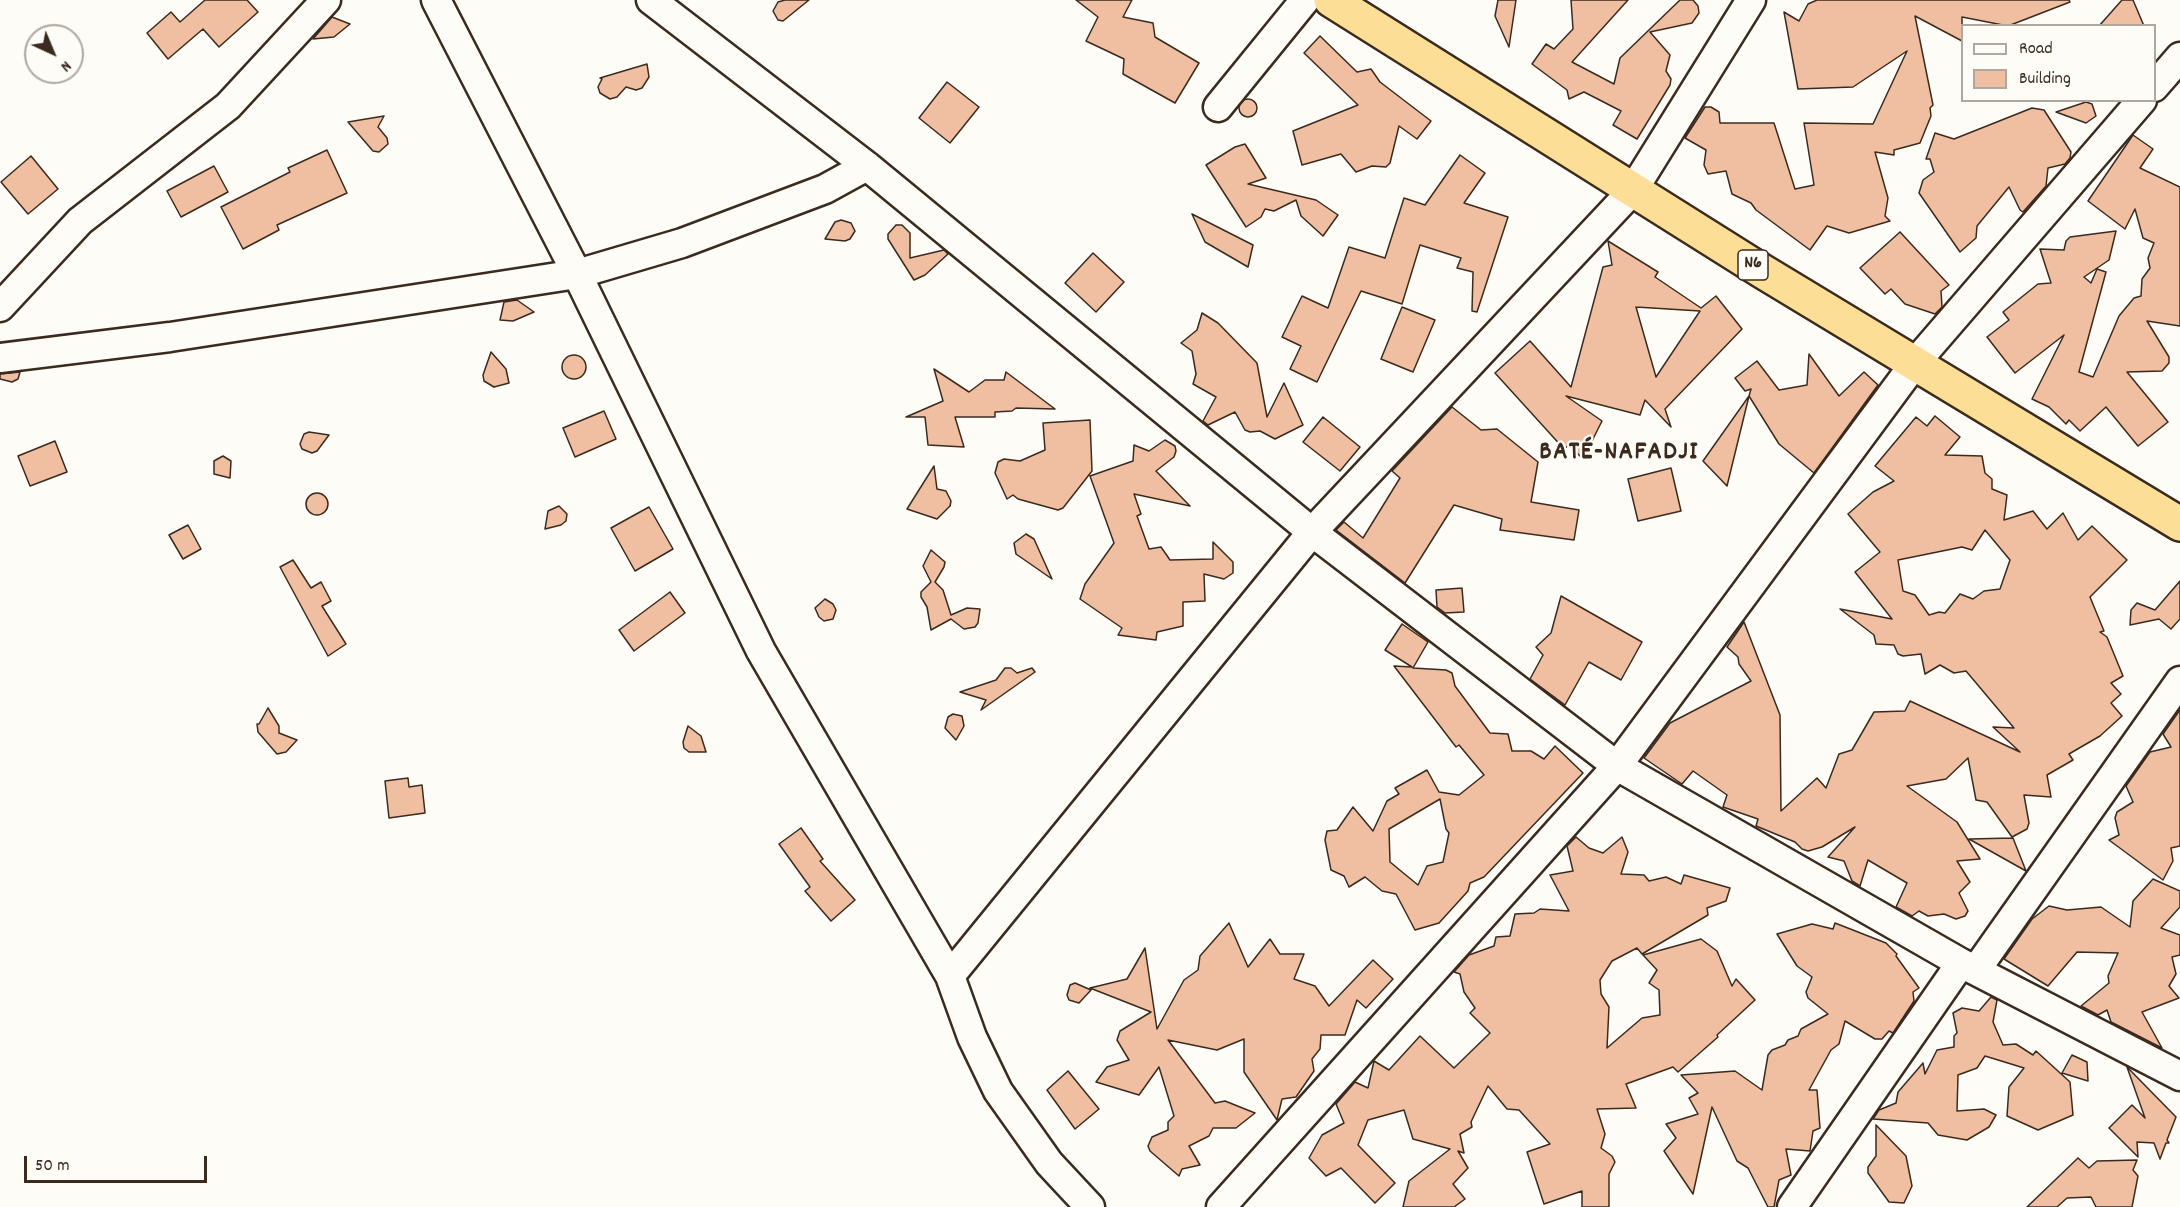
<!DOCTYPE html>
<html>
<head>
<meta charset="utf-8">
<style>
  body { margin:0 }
  #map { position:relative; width:2180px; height:1207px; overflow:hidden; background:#fdfcf7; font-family:Dekko,sans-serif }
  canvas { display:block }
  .legend { position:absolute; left:1961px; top:24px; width:195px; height:78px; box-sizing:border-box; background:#fdfcf7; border:2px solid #afa8a0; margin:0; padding:8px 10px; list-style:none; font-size:18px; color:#3b2a1e }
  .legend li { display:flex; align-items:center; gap:12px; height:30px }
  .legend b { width:30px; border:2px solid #afa8a0 }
  .north { position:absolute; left:24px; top:24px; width:60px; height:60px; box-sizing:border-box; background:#fdfcf7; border:2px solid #afa8a0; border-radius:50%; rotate:136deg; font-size:16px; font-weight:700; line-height:24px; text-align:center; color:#3b2a1e }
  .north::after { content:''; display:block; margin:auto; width:21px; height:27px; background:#3b2a1e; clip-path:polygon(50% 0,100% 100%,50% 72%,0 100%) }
  .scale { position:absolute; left:24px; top:1156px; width:183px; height:27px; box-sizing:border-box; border:3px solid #3b2a1e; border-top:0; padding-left:8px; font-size:18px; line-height:21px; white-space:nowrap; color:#3b2a1e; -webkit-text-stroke:4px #fdfcf7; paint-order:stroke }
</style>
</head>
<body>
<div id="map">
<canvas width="2180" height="1207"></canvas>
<ul class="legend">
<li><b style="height:8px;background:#fdfcf7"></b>Road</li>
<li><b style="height:16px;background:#f0bea1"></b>Building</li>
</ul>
<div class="north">N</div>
<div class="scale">50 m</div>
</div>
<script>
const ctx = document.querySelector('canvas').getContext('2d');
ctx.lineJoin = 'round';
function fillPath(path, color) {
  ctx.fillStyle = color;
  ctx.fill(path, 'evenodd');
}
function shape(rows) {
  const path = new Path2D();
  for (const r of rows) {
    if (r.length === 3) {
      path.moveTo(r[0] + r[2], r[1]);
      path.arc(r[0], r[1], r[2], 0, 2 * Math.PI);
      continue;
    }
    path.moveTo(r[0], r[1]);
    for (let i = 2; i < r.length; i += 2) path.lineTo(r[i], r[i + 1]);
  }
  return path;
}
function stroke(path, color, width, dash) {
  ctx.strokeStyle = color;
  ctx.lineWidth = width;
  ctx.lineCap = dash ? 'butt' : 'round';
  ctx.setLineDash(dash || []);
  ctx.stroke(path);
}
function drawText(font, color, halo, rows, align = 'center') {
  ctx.font = font + ' Dekko,sans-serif';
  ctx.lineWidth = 4.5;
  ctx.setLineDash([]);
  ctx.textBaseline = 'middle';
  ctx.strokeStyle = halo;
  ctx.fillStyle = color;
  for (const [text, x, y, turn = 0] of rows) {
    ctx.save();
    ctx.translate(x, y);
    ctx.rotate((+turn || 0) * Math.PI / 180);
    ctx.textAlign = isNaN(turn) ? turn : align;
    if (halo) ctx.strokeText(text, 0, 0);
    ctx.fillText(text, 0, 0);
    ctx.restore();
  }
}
const building = shape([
  [205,0,247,0,258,12,219,47,203,29,168,59,147,33,171,12,180,22,205,0],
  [785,0,809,0,783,21,778,20,773,11,778,2,785,0],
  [1076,0,1132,0,1123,17,1153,23,1155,37,1199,63,1175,103,1123,74,1124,59,1086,41,1098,17,1076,0],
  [1498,0,1516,0,1509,47,1495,16,1498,0],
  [1571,0,1628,0,1572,62,1614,84,1620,58,1680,0,1693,0,1698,6,1699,13,1692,23,1650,32,1670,55,1666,71,1671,79,1670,85,1637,139,1613,125,1621,111,1584,92,1569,99,1567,90,1532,64,1546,44,1554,49,1573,29,1571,0],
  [1817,0,2069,0,2070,2,2008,26,1962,17,1962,41,1915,16,1933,105,1930,108,1931,116,1920,143,1894,150,1894,155,1875,152,1888,198,1885,216,1890,221,1849,233,1827,226,1810,250,1756,210,1751,203,1732,194,1726,171,1708,174,1704,165,1706,150,1685,138,1705,107,1711,107,1719,112,1720,123,1774,123,1795,189,1814,185,1804,123,1873,124,1907,51,1853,87,1798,89,1784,12,1799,21,1808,4,1817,0],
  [2122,0,2133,0,2144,26,2099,26,2122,0],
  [332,17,350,24,334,37,313,39,332,17],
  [1320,36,1357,72,1371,69,1380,82,1431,121,1417,139,1399,126,1390,163,1386,167,1372,166,1356,172,1341,154,1302,165,1293,131,1358,105,1304,53,1320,36],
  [647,64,649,77,642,88,636,90,626,87,617,97,610,99,600,93,598,87,602,79,600,78,647,64],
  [947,82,979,107,950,143,919,118,947,82],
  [1248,108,9],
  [2086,102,2092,104,2096,116,2086,123,2056,112,2086,102],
  [2032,108,2044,110,2071,152,2070,158,2065,164,2048,168,2046,186,2023,212,2020,210,2009,187,1977,226,1976,238,1960,252,1919,193,1923,180,1934,172,1930,159,1926,159,1935,133,1954,139,2032,108],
  [384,116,378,127,387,138,388,144,379,152,373,151,348,122,384,116],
  [2133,135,2153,149,2140,168,2180,187,2180,326,2147,321,2169,357,2169,363,2162,371,2127,372,2168,422,2138,446,2106,407,2080,431,2069,420,2066,424,2049,407,2032,399,2064,335,2015,373,1987,337,2009,320,2003,312,2038,284,2051,283,2040,249,2064,250,2066,241,2070,237,2116,231,2109,260,2084,277,2091,283,2097,269,2106,272,2079,372,2093,377,2119,316,2134,298,2141,296,2142,279,2150,268,2148,258,2154,243,2143,238,2135,209,2125,229,2088,201,2133,135],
  [1245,144,1266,178,1248,184,1316,200,1338,215,1323,236,1301,216,1296,200,1274,211,1265,209,1261,217,1246,227,1206,165,1235,147,1245,144],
  [327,150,347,193,277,225,279,230,243,249,221,207,290,172,288,168,327,150],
  [1460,155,1485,173,1464,203,1508,217,1477,312,1472,311,1473,272,1457,268,1461,258,1420,245,1402,304,1361,291,1317,382,1290,369,1301,346,1282,337,1302,296,1328,308,1349,247,1385,258,1404,198,1425,205,1460,155],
  [31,156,58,189,28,214,1,182,31,156],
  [214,166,228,192,181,217,167,191,214,166],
  [1192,214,1253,245,1248,267,1205,242,1192,214],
  [841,220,851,223,855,231,850,239,845,241,825,239,835,222,841,220],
  [896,225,902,225,910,233,910,258,944,250,948,254,925,275,914,280,888,239,888,234,896,225],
  [1900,232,1949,285,1941,291,1942,307,1935,314,1905,304,1891,289,1885,294,1860,268,1900,232],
  [1608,241,1658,272,1655,277,1701,308,1716,296,1742,329,1665,409,1671,427,1645,400,1640,415,1566,396,1602,421,1583,459,1569,445,1564,449,1495,373,1530,341,1571,387,1603,267,1612,265,1608,241],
  [1636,307,1700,311,1656,377,1636,307],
  [1093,253,1124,282,1096,312,1065,283,1093,253],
  [517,300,534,312,513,321,500,320,504,302,517,300],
  [1402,307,1435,320,1413,372,1381,359,1402,307],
  [1202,313,1218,323,1257,363,1267,417,1284,383,1303,425,1275,439,1260,431,1250,432,1245,430,1235,412,1208,425,1203,421,1216,397,1193,384,1196,374,1192,351,1181,343,1197,330,1202,313],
  [491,352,506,369,509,383,494,387,484,381,483,375,491,352],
  [1809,354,1839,396,1864,372,1878,385,1814,473,1779,444,1749,396,1727,486,1703,461,1749,396,1751,389,1745,391,1735,378,1757,361,1779,390,1807,385,1809,354],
  [574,367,12],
  [934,369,969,392,985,380,1004,380,1006,372,1055,409,1016,408,1012,411,995,412,995,417,955,417,964,447,928,445,925,417,906,417,943,401,934,369],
  [20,372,18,379,12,382,0,379,0,374,20,372],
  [1452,407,1481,430,1497,429,1538,462,1531,502,1579,510,1574,540,1500,530,1502,519,1454,505,1405,583,1336,530,1344,522,1363,538,1400,478,1392,471,1452,407],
  [604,411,616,439,575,457,563,428,604,411],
  [1935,416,1960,437,1945,455,1982,456,1985,473,1992,479,1992,489,2007,495,2004,520,2033,511,2047,529,2063,513,2078,540,2092,526,2127,560,2090,597,2104,631,2100,632,2107,637,2123,676,2111,683,2121,694,2111,703,2122,716,2100,736,2069,754,2073,760,2047,775,2051,797,2024,795,2029,823,2027,829,2012,837,1987,802,1976,800,1968,758,1946,779,1907,786,1957,822,1980,859,1957,861,1970,882,1959,893,1968,911,1965,916,1956,919,1944,914,1928,916,1919,911,1912,916,1896,907,1907,883,1868,860,1860,886,1852,881,1844,861,1828,857,1855,827,1822,847,1808,851,1802,849,1795,842,1756,826,1758,819,1723,807,1727,795,1693,771,1682,784,1644,758,1670,723,1751,681,1739,664,1738,657,1727,647,1744,622,1780,715,1781,811,1817,778,1826,788,1839,754,1852,750,1874,712,1905,711,1910,701,2020,752,1993,727,2014,728,1966,671,1954,673,1940,665,1925,674,1921,654,1903,656,1898,654,1894,645,1876,644,1874,635,1840,609,1892,619,1855,572,1880,552,1848,514,1873,492,1894,481,1875,466,1916,417,1927,426,1935,416],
  [1985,530,2010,560,2000,589,1984,591,1973,599,1960,594,1945,613,1939,612,1929,615,1915,595,1903,591,1898,560,1962,547,1972,550,1985,530],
  [1323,417,1360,447,1340,471,1303,442,1323,417],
  [1090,420,1092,471,1063,508,1058,510,1018,499,1013,495,1007,499,995,473,998,462,1004,459,1020,461,1045,450,1043,423,1090,420],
  [309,432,329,435,317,451,312,453,302,449,300,444,304,434,309,432],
  [1165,440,1175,446,1176,451,1174,457,1156,471,1190,506,1134,494,1141,514,1137,516,1149,549,1161,547,1170,560,1213,559,1213,542,1233,562,1233,573,1224,579,1204,574,1205,601,1183,602,1183,626,1157,632,1156,640,1118,635,1122,628,1080,599,1085,584,1114,543,1090,476,1133,461,1134,445,1149,451,1165,440],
  [55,441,67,472,30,486,18,456,55,441],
  [223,456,231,461,230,478,214,474,214,461,223,456],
  [934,466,937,489,946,491,951,501,950,506,937,519,907,509,934,466],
  [1671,468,1681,511,1638,521,1628,479,1671,468],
  [317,504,11],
  [559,506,567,514,566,521,561,525,545,529,548,511,559,506],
  [649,507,673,549,635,571,611,528,649,507],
  [188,525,201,549,183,559,169,535,188,525],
  [1026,534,1034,539,1052,579,1016,554,1014,543,1026,534],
  [931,550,945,562,944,567,935,582,943,590,951,615,967,608,980,609,978,623,975,627,964,629,951,619,931,630,927,607,921,597,921,592,931,582,923,566,931,550],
  [293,560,311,588,321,582,331,601,322,606,346,644,328,656,280,567,293,560],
  [2180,581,2180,619,2171,629,2159,619,2130,625,2131,610,2137,603,2155,610,2180,581],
  [1462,588,1464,612,1445,613,1437,607,1436,590,1462,588],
  [670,592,685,613,634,651,619,630,670,592],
  [1561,596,1642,642,1621,680,1589,662,1565,705,1530,679,1543,655,1536,647,1551,633,1561,596],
  [825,599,833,604,836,610,833,619,824,621,819,617,815,608,825,599],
  [1402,624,1428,642,1413,668,1446,670,1452,673,1455,686,1490,733,1508,734,1512,751,1531,751,1544,759,1555,746,1583,773,1484,877,1470,883,1468,891,1439,923,1415,930,1396,894,1382,891,1365,877,1349,887,1344,876,1331,870,1325,840,1327,831,1337,830,1353,807,1373,831,1387,801,1399,794,1395,788,1427,770,1439,792,1459,795,1484,775,1459,745,1456,747,1394,666,1412,667,1385,650,1402,624],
  [1440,799,1446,829,1449,833,1443,862,1427,866,1418,885,1390,862,1389,829,1440,799],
  [1005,668,1011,668,1017,673,1032,668,1035,672,981,710,986,700,960,692,996,680,1005,668],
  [268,708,279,726,279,733,297,740,286,752,277,754,258,732,257,724,259,724,268,708],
  [2180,710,2180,846,2171,848,2173,861,2163,880,2109,840,2119,835,2115,818,2117,812,2133,802,2126,786,2150,752,2171,747,2163,734,2180,710],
  [953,714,962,716,964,726,956,740,945,728,948,717,953,714],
  [688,726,701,736,706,752,689,752,684,748,683,742,688,726],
  [408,778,409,787,422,785,425,813,389,818,385,781,408,778],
  [801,828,823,859,820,861,855,900,831,921,805,891,810,887,779,844,801,828],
  [1576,837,1589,848,1603,853,1622,837,1628,852,1621,874,1644,875,1649,881,1666,877,1681,884,1684,875,1730,888,1726,901,1707,908,1708,915,1642,954,1637,948,1612,961,1600,980,1601,994,1609,1007,1607,1048,1642,1018,1660,1015,1659,990,1649,983,1657,970,1643,955,1701,939,1717,951,1732,986,1736,979,1755,1000,1717,1035,1718,1037,1678,1072,1673,1067,1626,1084,1636,1108,1597,1109,1605,1134,1601,1148,1612,1156,1615,1162,1609,1174,1609,1207,1582,1207,1582,1191,1544,1204,1527,1152,1550,1144,1519,1110,1507,1109,1488,1086,1471,1122,1472,1127,1460,1134,1464,1153,1458,1151,1468,1168,1453,1184,1465,1199,1454,1207,1403,1207,1409,1181,1450,1149,1413,1139,1404,1110,1368,1120,1358,1145,1395,1183,1375,1203,1341,1168,1326,1176,1309,1158,1322,1135,1344,1123,1336,1104,1355,1082,1368,1088,1374,1061,1389,1070,1420,1036,1454,1068,1490,1033,1470,1013,1475,1008,1464,992,1460,974,1454,972,1469,955,1494,946,1496,937,1510,936,1515,914,1534,913,1540,909,1569,911,1550,875,1573,871,1567,846,1576,837],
  [2013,838,2026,871,1969,839,2013,838],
  [2153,879,2180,891,2180,907,2161,928,2180,935,2180,955,2172,957,2176,974,2169,986,2179,998,2142,1012,2162,1048,2111,1022,2107,1010,2098,1015,2081,1006,2109,983,2108,976,2118,953,2077,952,2048,986,2004,959,2032,919,2049,906,2067,910,2101,907,2130,927,2133,901,2153,879],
  [1229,923,1248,967,1270,939,1280,954,1304,954,1294,979,1315,986,1329,1006,1373,960,1393,979,1366,1008,1357,1000,1345,1035,1321,1035,1320,1049,1312,1059,1314,1071,1296,1097,1282,1099,1277,1120,1244,1072,1244,1039,1217,1050,1168,1040,1215,1103,1225,1101,1255,1113,1236,1128,1213,1128,1209,1136,1189,1146,1200,1165,1182,1169,1179,1176,1150,1151,1148,1146,1152,1137,1168,1130,1168,1122,1174,1116,1159,1067,1139,1095,1096,1082,1107,1067,1129,1060,1117,1040,1120,1031,1151,1012,1090,988,1127,979,1145,948,1157,1029,1184,980,1198,970,1200,956,1229,923],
  [1835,923,1886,943,1897,954,1896,956,1919,988,1913,992,1914,1001,1893,1033,1889,1031,1882,1039,1875,1039,1845,1021,1839,1044,1831,1050,1809,1090,1817,1090,1820,1128,1813,1131,1810,1151,1786,1149,1791,1175,1779,1180,1774,1207,1768,1207,1748,1168,1737,1161,1712,1107,1693,1194,1664,1151,1676,1138,1666,1124,1698,1114,1689,1098,1698,1093,1681,1075,1735,1071,1762,1090,1768,1055,1772,1050,1785,1045,1788,1040,1798,1036,1801,1029,1828,1014,1808,998,1806,992,1812,977,1797,966,1777,934,1812,924,1833,929,1835,923],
  [1075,983,1091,990,1079,1003,1069,1000,1067,995,1070,985,1075,983],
  [1991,997,1997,1000,1993,1022,2003,1045,2016,1044,2033,1055,2036,1051,2070,1082,2073,1115,2038,1130,2007,1116,2009,1087,2024,1068,1985,1056,1977,1068,1958,1075,1957,1111,1984,1109,1996,1115,1989,1127,1967,1140,1938,1135,1928,1123,1873,1119,1879,1110,1896,1103,1898,1092,1923,1063,1925,1074,1937,1050,1954,1047,1954,1036,1957,1033,1953,1013,1962,1008,1979,1011,1991,997],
  [2072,1055,2087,1062,2088,1081,2062,1073,2072,1055],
  [2127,1067,2176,1117,2167,1140,2169,1143,2166,1143,2160,1159,2154,1143,2137,1142,2138,1157,2109,1128,2132,1105,2145,1118,2127,1067],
  [1068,1071,1099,1109,1075,1129,1047,1090,1068,1071],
  [1876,1125,1906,1156,1912,1186,1904,1203,1889,1202,1868,1173,1868,1167,1876,1156,1876,1125],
  [2078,1158,2089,1168,2097,1161,2137,1160,2133,1170,2138,1176,2132,1207,2096,1207,2091,1197,2067,1198,2057,1207,2027,1207,2078,1158]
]);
fillPath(building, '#f0bea1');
stroke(building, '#3b2a1e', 1.5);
const minor = shape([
  [436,0,577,274,761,651,950,976,972,1037,998,1091,1049,1163,1090,1207],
  [651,0,867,166,1312,532,1617,766,1961,963,2180,1076],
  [2154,87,2180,57],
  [1218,107,1305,0],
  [0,307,80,221,228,106,326,0],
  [0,358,170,337,577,274,682,243,825,189,867,166],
  [1976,970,2180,681],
  [950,976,1312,532,1633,190,1751,0],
  [1221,1207,1617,766,1915,363,2142,100],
  [1792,1207,1961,963]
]);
const trunk = shape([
  [1331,0,1762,271,2180,524]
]);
stroke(minor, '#3b2a1e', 33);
stroke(trunk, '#3b2a1e', 38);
stroke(minor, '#fdfcf7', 28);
stroke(trunk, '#fdde96', 33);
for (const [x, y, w] of [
  [1753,265,30]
]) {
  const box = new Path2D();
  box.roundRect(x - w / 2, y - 15, w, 30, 4.5);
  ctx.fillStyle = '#fdfcf7';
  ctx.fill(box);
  stroke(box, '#3b2a1e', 1.5);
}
drawText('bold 18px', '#3b2a1e', null, [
  ["N6",1753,265]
]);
ctx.letterSpacing = '1.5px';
drawText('bold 26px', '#3b2a1e', '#fdfcf7', [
  ["BATÉ-NAFADJI",1619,454]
]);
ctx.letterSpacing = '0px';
</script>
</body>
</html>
